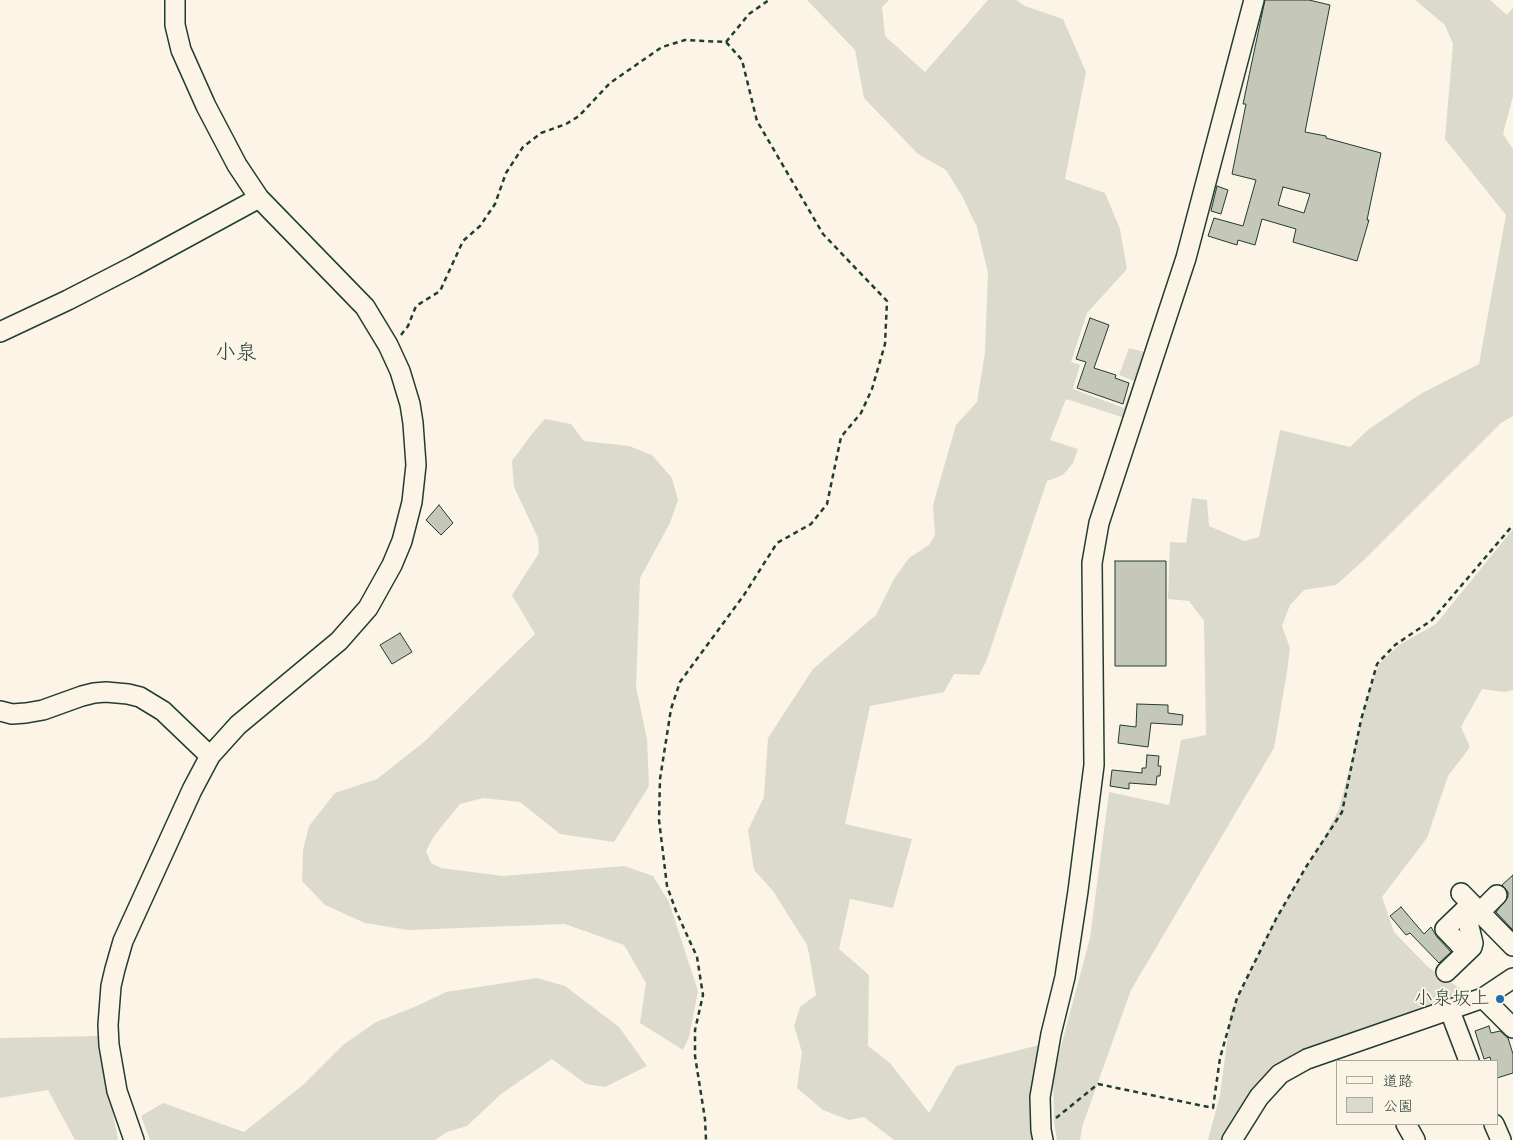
<!DOCTYPE html>
<html>
<head>
<meta charset="utf-8">
<style>
  body { margin:0 }
  #map { position:relative; width:1513px; height:1140px; overflow:hidden; background:#fcf5e5; font-family:"Comic Neue","Klee One",sans-serif }
  canvas { display:block }
  .legend { position:absolute; left:1336px; top:1060px; width:162px; height:65px; box-sizing:border-box; background:#fcf5e5; border:1px solid #a4ab9e; margin:0; padding:6px 9px; list-style:none; font-size:15px; color:#1f3d34 }
  .legend li { display:flex; align-items:center; gap:10px; height:25px }
  .legend b { width:25px; border:1px solid #a4ab9e }
</style>
</head>
<body>
<div id="map">
<canvas width="1513" height="1140"></canvas>
<ul class="legend">
<li><b style="height:6px;background:#fcf5e5"></b>道路</li>
<li><b style="height:14px;background:#dcdacc"></b>公園</li>
</ul>
</div>
<script>
const ctx = document.querySelector('canvas').getContext('2d');
ctx.lineJoin = 'round';
function fillPath(path, color) {
  ctx.fillStyle = color;
  ctx.fill(path, 'evenodd');
}
function shape(rows) {
  const path = new Path2D();
  for (const r of rows) {
    path.moveTo(r[0], r[1]);
    for (let i = 2; i < r.length; i += 2) path.lineTo(r[i], r[i + 1]);
  }
  return path;
}
function stroke(path, color, width, dash) {
  ctx.strokeStyle = color;
  ctx.lineWidth = width;
  ctx.lineCap = dash ? 'butt' : 'round';
  ctx.setLineDash(dash || []);
  ctx.stroke(path);
}
function drawText(font, color, halo, rows, align = 'center') {
  ctx.font = font + ' "Comic Neue","Klee One",sans-serif';
  ctx.lineWidth = 4;
  ctx.setLineDash([]);
  ctx.textBaseline = 'middle';
  ctx.strokeStyle = halo;
  ctx.fillStyle = color;
  for (const [text, x, y, turn = 0] of rows) {
    ctx.save();
    ctx.translate(x, y);
    ctx.rotate((+turn || 0) * Math.PI / 180);
    ctx.textAlign = isNaN(turn) ? turn : align;
    if (halo) ctx.strokeText(text, 0, 0);
    ctx.fillText(text, 0, 0);
    ctx.restore();
  }
}
fillPath(shape([
  [807,0,889,0,882,7,885,36,925,72,988,0,1016,0,1025,6,1063,19,1086,72,1065,179,1105,193,1120,229,1127,269,1087,313,1071,362,1080,365,1073,389,1124,408,1134,381,1119,375,1129,348,1148,353,1125,418,1066,399,1050,440,1078,449,1073,463,1063,475,1047,481,986,662,979,675,954,674,944,692,870,706,845,824,912,839,893,908,850,899,839,949,869,975,868,1046,890,1063,929,1113,956,1066,1039,1045,1032,1111,1037,1140,894,1140,864,1117,849,1120,823,1110,797,1088,802,1052,794,1026,800,1007,816,995,809,954,807,945,773,891,754,870,748,830,764,797,768,738,813,669,876,615,894,579,909,558,929,545,935,535,933,505,956,425,977,402,985,352,988,273,977,227,962,196,946,170,918,154,864,98,855,50],
  [1415,0,1490,0,1507,15,1513,8,1513,96,1503,134,1513,149,1513,416,1501,423,1365,559,1336,585,1304,590,1290,605,1282,626,1290,648,1287,672,1274,748,1131,990,1083,1124,1080,1140,1057,1140,1054,1121,1053,1076,1090,938,1109,792,1169,805,1181,740,1206,735,1204,621,1189,601,1168,599,1170,542,1186,543,1192,498,1207,500,1209,526,1244,541,1259,537,1280,430,1350,447,1369,429,1422,393,1479,364,1506,215,1445,139,1453,44,1445,25],
  [545,419,571,424,584,441,629,446,652,455,672,478,678,500,670,523,640,578,636,687,647,739,649,786,614,842,560,834,520,802,483,798,460,804,434,836,426,851,431,863,441,868,503,876,624,866,653,876,669,902,698,991,689,1037,683,1050,640,1023,646,983,624,945,565,924,408,930,365,923,325,905,302,881,303,850,309,826,335,793,377,779,424,742,535,634,512,595,539,553,538,538,514,487,512,461,532,434],
  [1513,529,1513,690,1505,692,1482,689,1461,727,1470,747,1448,776,1427,838,1382,897,1394,932,1428,967,1468,994,1292,1055,1258,1085,1222,1140,1208,1140,1220,1095,1231,1012,1275,920,1321,844,1339,809,1368,695,1379,664,1399,645,1436,624],
  [537,978,565,986,619,1027,647,1066,605,1087,586,1084,552,1059,501,1094,467,1126,447,1132,435,1140,150,1140,141,1116,163,1103,244,1132,303,1085,343,1045,376,1022,417,1006,446,992],
  [98,1036,118,1140,75,1140,48,1090,0,1098,0,1038]
]), '#dcdacc');
const building = shape([
  [1265,0,1309,0,1330,5,1305,132,1326,136,1326,138,1381,153,1367,220,1369,220,1357,261,1293,242,1296,229,1262,219,1255,245,1238,240,1237,245,1208,236,1214,218,1243,226,1256,180,1232,174,1246,104,1243,104,1265,0],
  [1283,187,1310,194,1304,213,1278,205,1283,187],
  [1217,186,1228,190,1221,214,1211,211,1217,186],
  [1090,318,1109,325,1094,368,1116,375,1115,378,1129,383,1123,404,1077,388,1086,362,1076,359,1090,318],
  [439,505,453,523,441,535,426,520,439,505],
  [1115,561,1166,561,1166,666,1115,666,1115,561],
  [400,633,412,652,392,664,380,645,400,633],
  [1137,704,1168,705,1168,713,1183,715,1182,725,1151,723,1148,747,1118,743,1120,725,1136,727,1137,704],
  [1147,755,1159,756,1158,766,1161,766,1160,776,1157,776,1156,785,1129,783,1129,789,1110,786,1112,770,1142,773,1142,768,1146,768,1147,755],
  [1513,875,1513,930,1496,912,1508,897,1508,892,1502,885,1513,875],
  [1401,907,1424,934,1431,927,1437,937,1451,952,1439,963,1410,933,1406,935,1390,916,1401,907],
  [1489,1026,1491,1033,1500,1031,1508,1038,1513,1054,1513,1073,1497,1078,1497,1061,1491,1061,1490,1057,1484,1059,1475,1031,1489,1026]
]);
fillPath(building, '#c5c7b9');
stroke(building, '#1f3d34', 1);
const minor = shape([
  [0,332,68,300,134,266,259,198],
  [0,711,12,714,26,713,43,710,82,696,94,693,106,692,128,694,140,697,163,711,210,756],
  [1461,893,1513,946],
  [1480,912,1497,895],
  [1467,952,1445,929,1471,904],
  [1446,972,1472,947,1473,943,1465,910],
  [1483,998,1513,1028],
  [1450,1011,1469,1061],
  [1406,1124,1415,1140],
  [1494,1124,1501,1140],
  [134,1140,117,1091,109,1045,108,1025,111,986,115,969,123,941,192,790,210,756,238,725,339,641,368,608,392,565,402,541,412,502,416,465,413,423,410,404,400,371,388,345,365,307,259,198,237,165,206,106,181,50,175,25,175,0],
  [1043,1140,1041,1130,1040,1097,1051,1034,1065,977,1078,891,1094,765,1092,563,1099,523,1186,258,1254,0],
  [1232,1140,1259,1097,1280,1074,1307,1059,1483,998,1513,978]
]);
stroke(minor, '#1f3d34', 22);
stroke(shape([
  [726,42,749,14,769,0],
  [401,335,408,326,416,306,440,291,463,241,480,226,495,204,506,173,523,147,541,133,566,124,579,116,610,83,662,47,685,40,726,42,742,60,757,121,823,234,887,301,885,344,872,389,861,413,841,437,827,504,811,524,777,543,744,595,680,682,671,709,660,779,659,820,667,886,676,911,697,957,703,995,695,1030,695,1056,705,1119,706,1140],
  [1056,1118,1098,1084,1213,1108,1220,1058,1237,998,1276,919,1306,867,1342,812,1361,720,1377,664,1395,645,1432,620,1513,525]
]), '#1f3d34', 2.5, [5, 4]);
stroke(minor, '#fcf5e5', 19);
for (const [x, y, r, color] of [
  [1500,999,5,"#1f6fb2"]
]) {
  const dot = new Path2D();
  dot.arc(x, y, r, 0, 2 * Math.PI);
  ctx.fillStyle = color;
  ctx.fill(dot);
  stroke(dot, '#fcf5e5', 2);
}
drawText('19px', '#1f3d34', '#fcf5e5', [
  ["小泉坂上",1490,999]
], 'right');
drawText('21px', '#1f3d34', '#fcf5e5', [
  ["小泉",236,353]
]);
</script>
</body>
</html>
